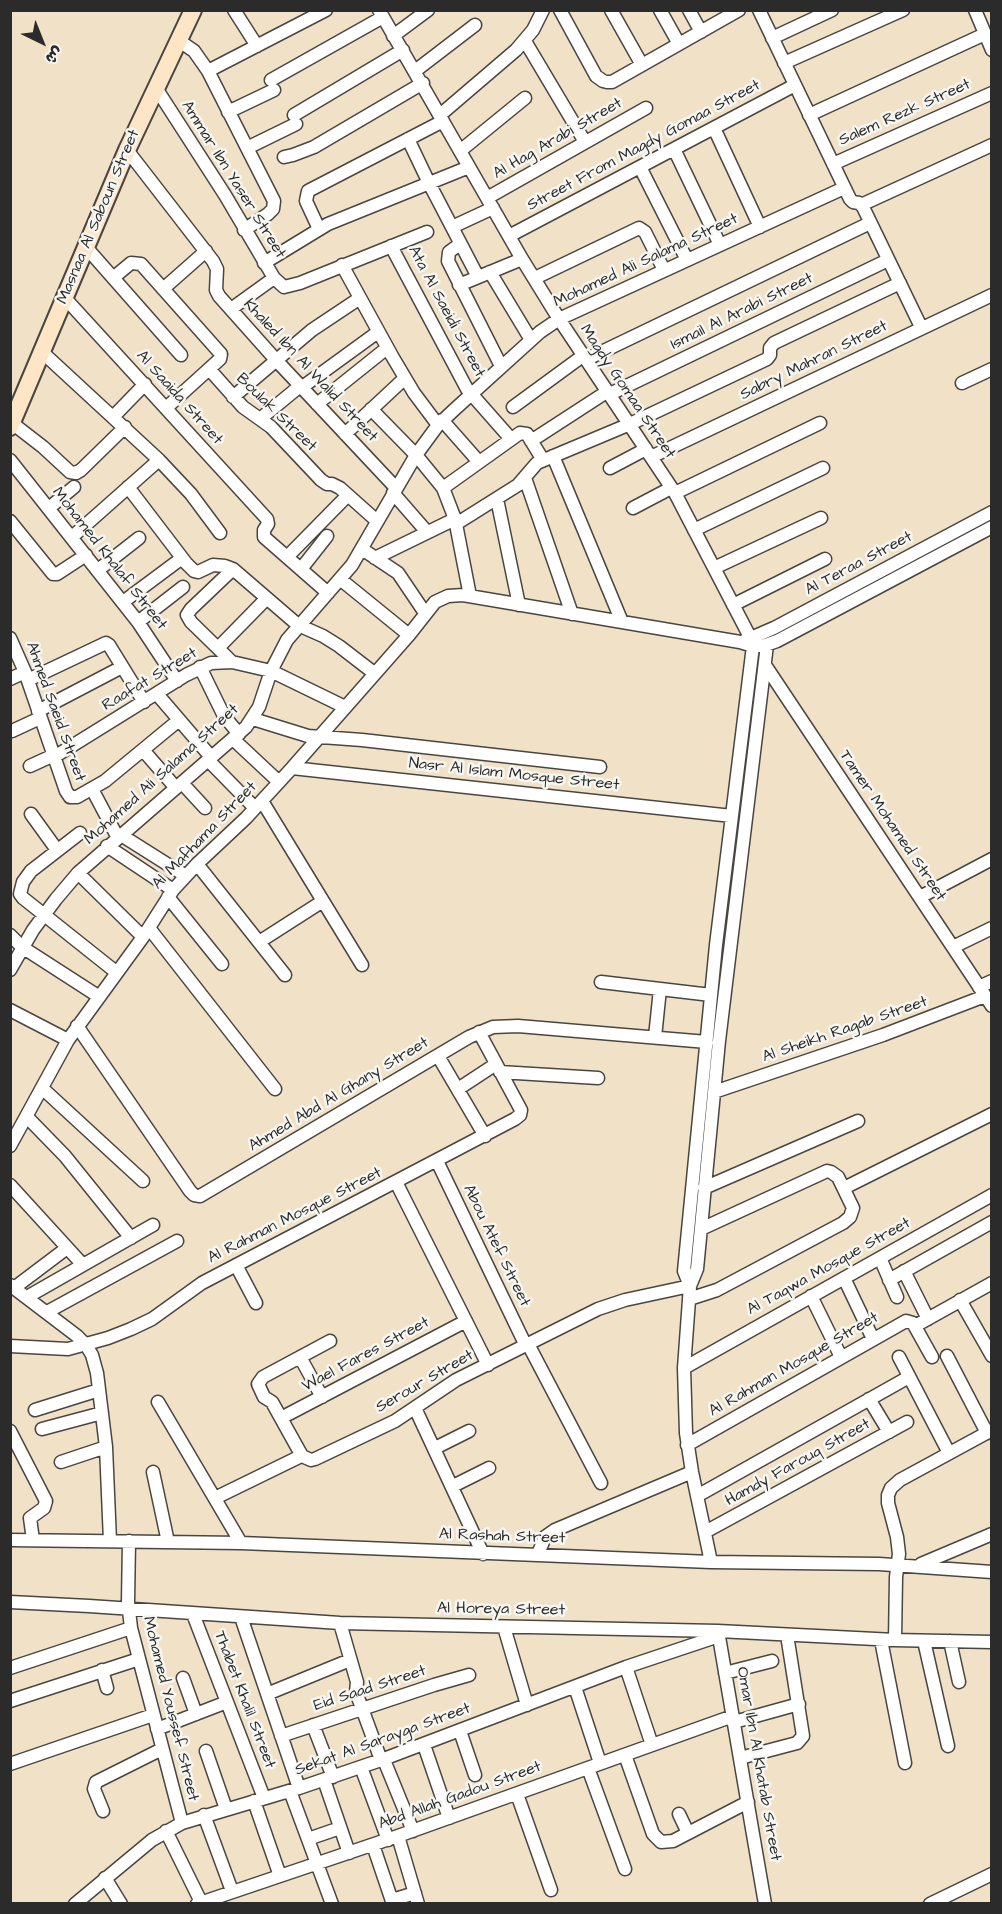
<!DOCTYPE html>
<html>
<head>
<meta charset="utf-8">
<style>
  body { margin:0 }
  #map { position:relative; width:1002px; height:1914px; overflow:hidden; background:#f1e2c7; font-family:"Architects Daughter","Playpen Sans Arabic",sans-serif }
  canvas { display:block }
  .frame { position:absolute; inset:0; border:12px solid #2b2b2b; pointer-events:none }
  .north { position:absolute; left:12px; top:12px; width:60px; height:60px; -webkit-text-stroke:4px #f6f6f2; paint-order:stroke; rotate:137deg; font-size:16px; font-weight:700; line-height:24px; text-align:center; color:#2b2b2b }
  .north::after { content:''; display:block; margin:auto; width:21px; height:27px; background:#2b2b2b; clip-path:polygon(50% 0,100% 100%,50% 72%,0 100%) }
</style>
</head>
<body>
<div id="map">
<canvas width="1002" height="1914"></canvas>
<div class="frame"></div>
<div class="north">ش</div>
</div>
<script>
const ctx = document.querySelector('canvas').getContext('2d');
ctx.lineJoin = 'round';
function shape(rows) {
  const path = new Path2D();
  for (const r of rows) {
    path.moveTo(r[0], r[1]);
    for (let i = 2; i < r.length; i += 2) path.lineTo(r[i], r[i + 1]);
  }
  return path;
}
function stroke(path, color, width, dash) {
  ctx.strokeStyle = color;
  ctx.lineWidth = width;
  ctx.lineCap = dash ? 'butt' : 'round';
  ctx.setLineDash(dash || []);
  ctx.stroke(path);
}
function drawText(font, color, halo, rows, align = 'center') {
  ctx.font = font + ' "Architects Daughter",sans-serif';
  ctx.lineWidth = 5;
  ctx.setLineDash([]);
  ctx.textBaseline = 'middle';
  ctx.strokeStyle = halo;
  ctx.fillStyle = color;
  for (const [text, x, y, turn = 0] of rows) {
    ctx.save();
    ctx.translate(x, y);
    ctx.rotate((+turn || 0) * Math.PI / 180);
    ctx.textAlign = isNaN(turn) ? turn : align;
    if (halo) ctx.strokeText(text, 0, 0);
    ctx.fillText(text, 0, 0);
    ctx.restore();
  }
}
const street = shape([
  [234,10,257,46],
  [379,10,522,259,559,319,675,493,751,639],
  [560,10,596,76,603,81,607,82,612,82,739,10],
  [611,10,642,65],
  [660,10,679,44],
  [689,10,701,32],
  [759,10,850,199,853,202,859,203,863,207,921,327],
  [975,10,992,50],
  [393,36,428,10],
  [772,38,832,10],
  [178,40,194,51,208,71,274,201,273,209,268,214,244,230],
  [525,41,585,142],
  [784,63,903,10],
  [208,71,326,10],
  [415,71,475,25],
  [271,80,383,17],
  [156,88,225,195,274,278,284,287,300,283,427,232],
  [228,112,274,90],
  [294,115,403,50],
  [440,115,516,50,533,30,543,10],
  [809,115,985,34],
  [714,128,760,227],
  [408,139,429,183,478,277],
  [247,148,296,124],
  [674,149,720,245],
  [127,150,213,261,217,269,216,290,219,296,276,360,396,488],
  [460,151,525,98],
  [284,157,293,155,314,147,423,83],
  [833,164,992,93],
  [640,167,687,260],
  [487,198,646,108],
  [861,205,992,145],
  [452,227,493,208],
  [319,229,306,201,308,191,443,121],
  [509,236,795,85],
  [460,244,449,252,448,261,501,366],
  [85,246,181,355],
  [391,246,467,389,511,439],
  [264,263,328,224,469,167],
  [342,265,392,356,414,393,438,425],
  [490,272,531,340],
  [113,278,131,263,141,264,221,354,220,359,166,408],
  [535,278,639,228,645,232,664,270],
  [459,285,522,259],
  [163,289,206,251],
  [64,297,267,519,268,524,264,530,264,537,328,593],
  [231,309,274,278],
  [41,351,159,460,191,494,220,533],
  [587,359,870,223],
  [209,369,243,407,271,427,321,480,327,484,332,484,340,488,377,521],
  [962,383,992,369],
  [301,388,378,332],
  [610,394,888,260],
  [233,397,312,330,360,298],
  [317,404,387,348],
  [513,407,584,355],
  [371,409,416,455,443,488,455,519,470,596],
  [113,417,145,384],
  [260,419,300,386],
  [442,420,479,462],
  [12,423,43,447,70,472,76,473,81,470,125,427],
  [345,434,405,378],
  [531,441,608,391],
  [553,456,622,622],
  [651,457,992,295],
  [10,460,138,622,177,681],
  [610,468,646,449],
  [525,478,572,614],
  [128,487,186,563,194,571,198,572,213,565,225,566,233,569,298,625,323,636,339,646,374,673],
  [443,488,520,433,527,434,543,460],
  [393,493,427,532],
  [675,493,820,423],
  [497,499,519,605],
  [49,508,74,487],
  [633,508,671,488],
  [10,521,53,574,57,574,86,555],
  [456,524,518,485,537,463,630,424,767,359,770,355,770,348,774,343,900,283],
  [694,530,823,468],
  [72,537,159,460],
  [362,549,398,573,425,613],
  [287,557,348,495],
  [375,558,455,519],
  [714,568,821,518],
  [301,569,327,536],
  [98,570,139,538],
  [340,579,409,635],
  [123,602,182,558],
  [733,605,825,559],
  [138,622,183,587],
  [10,638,25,672,66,791,70,797,77,797,105,781,179,720],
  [744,641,774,628,992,512],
  [218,648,266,599],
  [232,662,191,622,187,615,191,609,233,569],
  [765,665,992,1006],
  [200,667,224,716,239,734],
  [10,679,25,672],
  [28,680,106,643,109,645,144,702],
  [157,694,211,757],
  [38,711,122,667],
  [253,719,308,736,362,740,600,767],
  [12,731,40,718],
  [233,739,279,782],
  [143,750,176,788],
  [54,757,186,675,211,663,232,662,271,671,345,707],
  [208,760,255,808],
  [30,766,54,755],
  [292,768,732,816],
  [182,783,205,808],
  [92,789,118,838],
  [262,801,362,965],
  [31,814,57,850],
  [80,833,31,871,23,882,20,894,23,898,116,972],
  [121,835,186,876],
  [107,846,173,890],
  [197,864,285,975],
  [78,873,143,937],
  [168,897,222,964],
  [920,897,992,859],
  [149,928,275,1089],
  [10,935,22,947,98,996],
  [259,942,323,901],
  [953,947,992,928],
  [10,970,33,930,56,899,78,873,246,727,259,707,271,671,287,640,352,565,416,455,438,425,455,409,540,332,559,319,844,188],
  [601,982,711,995],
  [979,987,992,981],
  [10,1010,68,1040],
  [77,1026,190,1191,194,1195,200,1196,469,1037,493,1027,518,1026,707,1042],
  [655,1037,660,989],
  [438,1056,485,1136],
  [500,1072,598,1078],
  [42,1088,143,1181],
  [458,1089,496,1064],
  [714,1092,883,1035,985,996],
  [27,1117,65,1156,131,1238],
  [10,1146,68,1040,143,937,173,890,197,864,246,818,292,768,409,635,435,602,448,596,463,595,740,642,753,646,763,646,777,641,992,527],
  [437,1161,526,1346],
  [396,1182,488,1365],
  [10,1185,83,1265],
  [704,1188,858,1121],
  [844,1188,992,1114],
  [880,1258,897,1297],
  [236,1265,256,1303],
  [904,1271,928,1319],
  [844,1278,873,1339],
  [889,1280,992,1222],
  [10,1285,77,1336,86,1345,92,1355,97,1373,106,1447,110,1541],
  [690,1286,684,1271,716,945,753,646],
  [14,1288,67,1248],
  [811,1296,841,1357],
  [27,1297,153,1225],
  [689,1299,717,1290,843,1223,850,1217,853,1208,838,1177,831,1172,827,1171,701,1229],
  [960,1300,992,1356],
  [47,1312,177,1241],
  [915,1326,992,1283],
  [528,1344,601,1483],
  [10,1346,68,1349,108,1338,131,1329,152,1319,202,1283,515,1119,520,1115,521,1110,479,1032],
  [947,1356,987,1433],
  [300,1357,322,1397],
  [899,1357,949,1453],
  [684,1368,992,1195],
  [869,1399,889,1432],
  [158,1402,241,1543],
  [415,1408,483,1554],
  [35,1410,99,1390],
  [281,1418,466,1321],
  [42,1429,102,1413],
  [10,1431,46,1501,44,1508,30,1518,33,1540],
  [687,1445,906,1321,913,1323,932,1357],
  [435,1448,469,1431],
  [302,1456,272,1402,264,1397,258,1384,263,1377,330,1341],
  [61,1462,106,1447],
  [153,1472,168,1542],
  [453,1486,489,1468],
  [697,1496,909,1377],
  [215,1498,299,1457,302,1456,311,1460,315,1459,395,1421,456,1380,598,1309,625,1300,690,1286],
  [705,1532,907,1422],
  [10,1540,241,1543,711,1562,879,1564,992,1572],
  [129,1541,128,1602,131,1628,182,1823],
  [538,1554,545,1537,555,1530,692,1472],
  [711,1562,692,1472,686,1433,684,1368,690,1286,697,1269,719,1041,767,645],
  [921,1564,992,1534],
  [10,1602,89,1606,340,1623,718,1631,895,1640,992,1642],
  [193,1614,264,1798],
  [241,1617,299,1788],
  [340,1623,357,1682,356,1692,381,1760],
  [504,1627,527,1705],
  [718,1631,765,1904],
  [881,1640,905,1763],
  [895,1640,896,1577,899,1554,897,1537,888,1503,888,1495,891,1488,900,1480,992,1430],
  [924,1641,948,1746],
  [950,1641,959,1682],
  [626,1667,652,1745],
  [10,1668,131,1628],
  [102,1670,107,1688],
  [725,1673,772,1661],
  [183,1678,196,1714],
  [575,1687,600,1763],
  [267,1694,350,1660],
  [10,1701,139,1659],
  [734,1722,799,1704],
  [313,1725,333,1777],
  [157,1729,227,1702],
  [460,1731,475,1775],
  [281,1736,434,1685,469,1675],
  [424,1745,449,1818],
  [206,1751,226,1809],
  [625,1755,653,1834,661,1842,673,1841,748,1802],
  [740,1758,797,1743,803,1736,787,1635],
  [384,1760,413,1831],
  [10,1764,153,1715],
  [361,1767,388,1840],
  [588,1768,625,1869],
  [324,1780,349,1853],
  [290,1791,332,1904],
  [517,1794,551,1890],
  [254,1801,280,1876],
  [103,1811,94,1789,96,1782,162,1749],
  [679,1814,688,1833],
  [204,1815,232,1891],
  [166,1831,201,1902],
  [398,1836,418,1904],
  [308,1839,340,1828],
  [373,1845,393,1904],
  [105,1878,121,1904],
  [392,1900,415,1893],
  [75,1904,152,1840,182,1823,299,1788,381,1760,626,1667,719,1636],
  [197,1904,398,1836,733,1716],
  [930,1904,992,1874]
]);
const secondary = shape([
  [10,427,127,150,193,10]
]);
stroke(street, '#494642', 15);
stroke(secondary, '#494642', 20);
stroke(street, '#fff', 12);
stroke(secondary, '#fde5c5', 16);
drawText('16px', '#2b2b2b', '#f6f6f2', [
  ["Salem Rezk Street",905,113,-24],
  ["Al Hag Arabi Street",558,139,-30],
  ["Street From Magdy Gomaa Street",644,146,-28],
  ["Ammar Ibn Yaser Street",233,180,58],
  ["Masnaa Al Saboun Street",99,217,-67],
  ["Mohamed Ali Salama Street",646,261,-25],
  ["Ata Al Saeidi Street",446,312,62],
  ["Ismail Al Arabi Street",742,312,-26],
  ["Sabry Mahran Street",814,361,-26],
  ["Khaled Ibn Al Walid Street",310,371,47],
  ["Magdy Gomaa Street",627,392,56],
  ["Al Saaida Street",179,398,48],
  ["Boulak Street",276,413,44],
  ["Mohamed Khalaf Street",109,559,52],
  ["Al Teraa Street",859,564,-28],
  ["Raafat Street",150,680,-31],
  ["Ahmed Saeid Street",55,712,70],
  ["Mohamed Ali Salama Street",162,775,-42],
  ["Nasr Al Islam Mosque Street",514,775,6],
  ["Tamer Mohamed Street",892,826,56],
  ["Al Mafhama Street",205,836,-46],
  ["Al Sheikh Ragab Street",845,1030,-19],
  ["Ahmed Abd Al Ghany Street",339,1095,-31],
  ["Al Rahman Mosque Street",295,1216,-27],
  ["Abou Atef Street",496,1246,64],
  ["Al Taqwa Mosque Street",829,1267,-29],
  ["Wael Fares Street",366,1355,-28],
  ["Al Rahman Mosque Street",794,1365,-30],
  ["Serour Street",425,1382,-30],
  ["Hamdy Farouq Street",798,1463,-29],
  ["Al Rashah Street",502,1537,2],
  ["Al Horeya Street",501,1610,1],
  ["Eid Saad Street",370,1689,-18],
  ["Thabet Khalil Street",244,1700,69],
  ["Mohamed Youssef Street",170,1709,76],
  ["Sekat Al Sarayga Street",383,1740,-20],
  ["Omar Ibn Al Khatab Street",758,1764,80],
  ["Abd Allah Gadou Street",460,1796,-20]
]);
</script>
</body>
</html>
